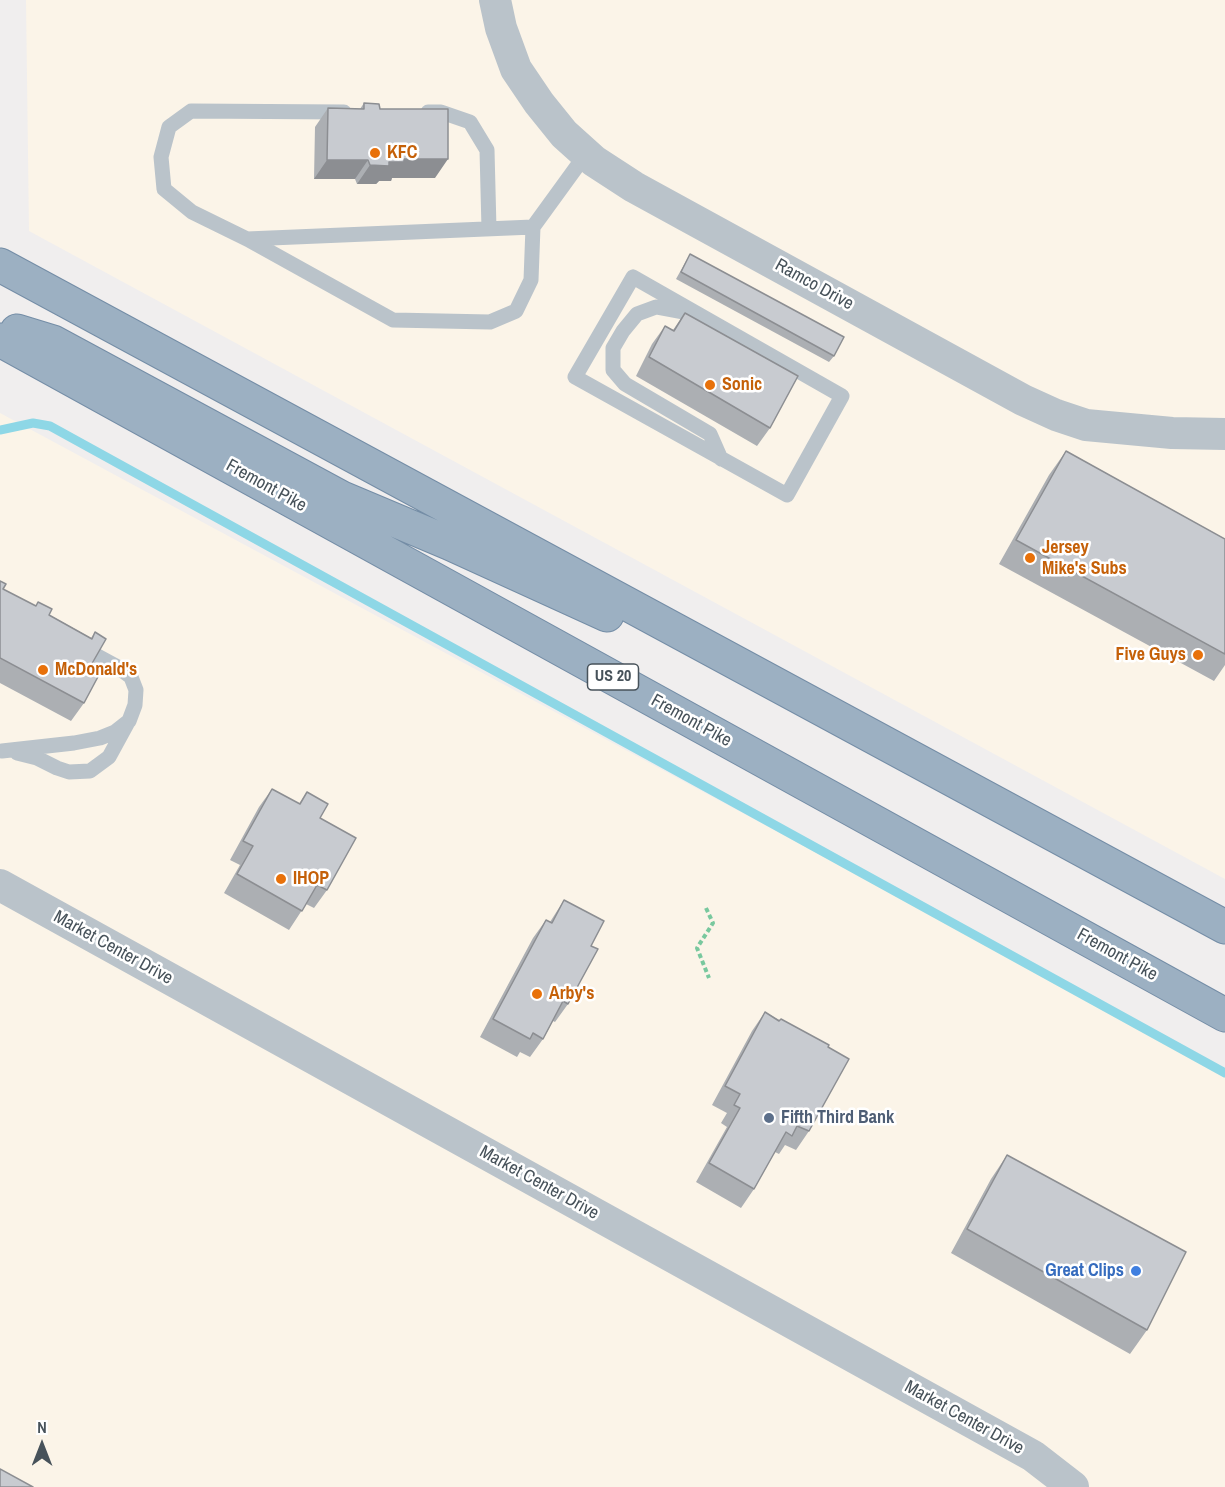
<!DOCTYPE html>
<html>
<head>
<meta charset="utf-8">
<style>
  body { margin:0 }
  #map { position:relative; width:1225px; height:1487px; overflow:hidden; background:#f0eeee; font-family:"Archivo Narrow",sans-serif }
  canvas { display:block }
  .north { position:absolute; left:12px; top:1415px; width:60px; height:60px; -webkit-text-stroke:4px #fff; paint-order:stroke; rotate:0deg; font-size:16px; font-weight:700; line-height:24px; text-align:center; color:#47525a }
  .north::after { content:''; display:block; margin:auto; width:21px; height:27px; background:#47525a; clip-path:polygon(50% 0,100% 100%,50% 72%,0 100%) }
</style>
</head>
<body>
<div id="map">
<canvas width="1225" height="1487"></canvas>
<div class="north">N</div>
</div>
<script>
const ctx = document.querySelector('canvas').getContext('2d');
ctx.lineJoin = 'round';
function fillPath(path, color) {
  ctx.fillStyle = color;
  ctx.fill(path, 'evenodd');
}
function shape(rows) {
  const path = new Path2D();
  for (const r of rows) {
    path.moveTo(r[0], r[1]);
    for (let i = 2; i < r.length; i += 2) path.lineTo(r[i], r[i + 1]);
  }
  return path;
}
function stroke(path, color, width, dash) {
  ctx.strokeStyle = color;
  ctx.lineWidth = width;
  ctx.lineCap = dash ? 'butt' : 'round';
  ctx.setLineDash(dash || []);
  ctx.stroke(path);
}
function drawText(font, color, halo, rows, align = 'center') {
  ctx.font = font + ' "Archivo Narrow",sans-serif';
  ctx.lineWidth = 5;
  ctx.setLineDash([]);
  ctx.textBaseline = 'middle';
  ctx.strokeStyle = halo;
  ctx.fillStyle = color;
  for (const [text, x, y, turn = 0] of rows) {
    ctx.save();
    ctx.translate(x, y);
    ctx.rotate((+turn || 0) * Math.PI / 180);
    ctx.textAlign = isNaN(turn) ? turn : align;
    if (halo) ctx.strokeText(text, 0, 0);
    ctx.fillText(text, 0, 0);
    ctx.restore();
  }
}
fillPath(shape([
  [26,0,1225,0,1225,879,29,231],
  [0,413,1225,1073,1225,1487,0,1487]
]), '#fbf4e8');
stroke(shape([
  [0,430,33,423,50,426,1225,1073]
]), '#8ed7e6', 9);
const trunk = shape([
  [0,265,1225,927],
  [17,331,53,342,342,498,449,543,607,615],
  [0,340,1225,1015]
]);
stroke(trunk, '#748da6', 35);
stroke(shape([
  [706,908,713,923,697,948,709,978]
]), '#78c89e', 4, [4.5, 3]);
stroke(shape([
  [428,112,441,112,470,122,487,150,489,229],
  [533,227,247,239,393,320,490,322,516,311,531,280,533,227,586,154],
  [247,239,192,212,164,189,161,157,169,127,191,111,344,112],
  [633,277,842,396,787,495,575,377,633,277],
  [688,313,656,307,637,314,623,331,613,348,613,370,625,384,710,434,721,459],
  [2,751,74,743,100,738,115,732,129,721,135,705,136,690,131,677,116,666,81,647],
  [17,753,37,758,57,768,69,772,90,771,109,757,127,724]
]), '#bac3ca', 15);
stroke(shape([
  [495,0,501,28,516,69,539,103,564,134,594,161,634,187,1023,400,1056,415,1086,425,1172,433,1225,434],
  [0,885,1033,1456,1073,1487]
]), '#bac3ca', 32);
stroke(trunk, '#9cb0c2', 33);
fillPath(shape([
  [364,103,380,109,435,178,392,178,391,181,379,181,376,184,357,184,355,179,314,179,315,127,328,108,360,109],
  [690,254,834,356,829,362,676,279],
  [685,313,770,428,757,446,636,376,652,344,665,326,673,330],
  [1066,451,1225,539,1225,665,1214,681,999,564,1049,475],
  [0,581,3,589,91,638,95,632,84,703,71,721,0,683],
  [272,789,299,804,307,792,320,818,327,890,314,908,306,904,289,930,224,893,240,865,230,860,259,807],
  [564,900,591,946,568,1004,555,1022,553,1021,543,1039,530,1057,520,1052,517,1057,480,1037,533,938,546,920,550,922],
  [765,1012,828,1047,809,1131,796,1150,785,1145,779,1154,775,1152,754,1189,741,1208,696,1182,727,1127,721,1123,727,1113,712,1105,752,1031],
  [1007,1155,1147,1330,1130,1354,951,1253,991,1179]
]), '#acafb3');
fillPath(shape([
  [404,159,448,159,435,178,392,178,391,181,379,181,376,184,357,184,370,165],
  [327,160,368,160,355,179,314,179]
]), '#8c8e92');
const building = shape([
  [364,103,379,104,380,109,448,109,448,159,404,159,404,162,389,162,389,166,370,165,368,160,327,160,328,108,364,109,364,103],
  [690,254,844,337,834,356,681,272,690,254],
  [685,313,798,376,770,428,649,357,665,326,674,331,685,313],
  [1066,451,1225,539,1225,654,1016,540,1066,451],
  [0,581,6,584,3,589,36,606,38,602,52,609,49,615,92,639,95,632,106,639,90,667,100,673,84,703,0,658,0,581],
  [272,789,300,804,307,792,328,804,320,818,356,838,327,890,317,885,302,911,237,874,253,846,243,841,272,789],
  [564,900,604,921,591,946,598,949,568,1004,563,1001,543,1039,533,1033,530,1039,493,1019,546,920,552,923,564,900],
  [765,1012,779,1021,781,1019,829,1045,828,1047,849,1059,809,1131,797,1126,792,1136,786,1132,754,1189,709,1163,740,1108,734,1105,740,1094,725,1086,765,1012],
  [1007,1155,1186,1252,1147,1330,967,1229,1007,1155],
  [0,1469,33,1487,0,1487,0,1469]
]);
fillPath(building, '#c8cbd0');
stroke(building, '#8c8e92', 1.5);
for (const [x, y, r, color] of [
  [375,153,6,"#e8710a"],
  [710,385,6,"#e8710a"],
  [1030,558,6,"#e8710a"],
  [1198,655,6,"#e8710a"],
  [43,670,6,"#e8710a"],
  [281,879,6,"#e8710a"],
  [537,994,6,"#e8710a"],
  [769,1118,6,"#5c6f8a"],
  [1136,1271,6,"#3f7fe0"]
]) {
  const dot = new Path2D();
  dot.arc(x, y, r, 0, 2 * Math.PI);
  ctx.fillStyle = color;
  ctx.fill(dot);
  stroke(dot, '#fff', 2);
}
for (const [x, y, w] of [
  [613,677,51]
]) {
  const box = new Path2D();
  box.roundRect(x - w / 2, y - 13, w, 26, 4.5);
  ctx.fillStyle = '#fff';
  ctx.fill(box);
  stroke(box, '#47525a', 1.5);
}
drawText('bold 16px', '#47525a', null, [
  ["US 20",613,677]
]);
drawText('bold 18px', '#c56008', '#fff', [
  ["KFC",387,153],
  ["Sonic",722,385],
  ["Jersey",1042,548],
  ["Mike's Subs",1042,569],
  ["Five Guys",1186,655,"right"],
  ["McDonald's",55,670],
  ["IHOP",293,879],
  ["Arby's",549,994]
], 'left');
drawText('18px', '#47525a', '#fff', [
  ["Ramco Drive",814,285,29],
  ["Fremont Pike",266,486,29],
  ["Fremont Pike",691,721,29],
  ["Market Center Drive",113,948,29],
  ["Fremont Pike",1117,955,29],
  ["Market Center Drive",539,1183,29],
  ["Market Center Drive",964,1418,29]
]);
drawText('bold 18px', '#4e5e75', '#fff', [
  ["Fifth Third Bank",781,1118]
], 'left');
drawText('bold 18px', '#366cbe', '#fff', [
  ["Great Clips",1124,1271]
], 'right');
</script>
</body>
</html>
